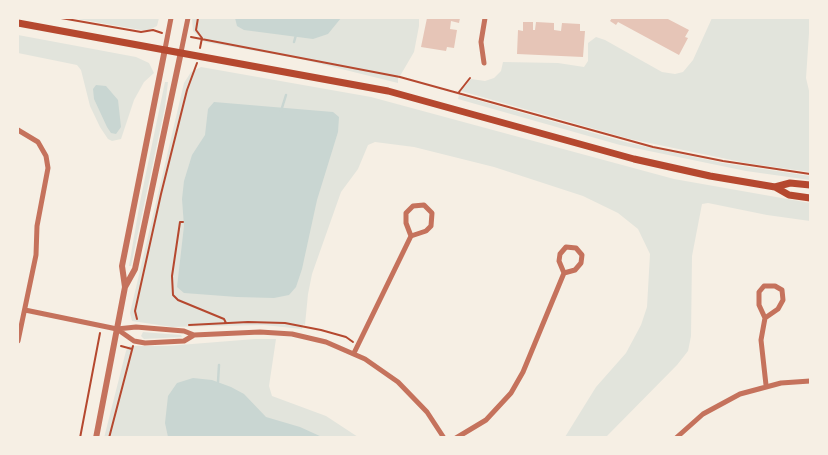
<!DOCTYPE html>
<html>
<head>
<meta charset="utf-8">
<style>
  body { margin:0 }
  #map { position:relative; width:828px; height:455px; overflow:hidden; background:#f6efe4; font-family:"Public Sans",sans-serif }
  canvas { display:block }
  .frame { position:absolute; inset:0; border:19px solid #f6efe4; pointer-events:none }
</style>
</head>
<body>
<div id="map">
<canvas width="828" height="455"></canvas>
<div class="frame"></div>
</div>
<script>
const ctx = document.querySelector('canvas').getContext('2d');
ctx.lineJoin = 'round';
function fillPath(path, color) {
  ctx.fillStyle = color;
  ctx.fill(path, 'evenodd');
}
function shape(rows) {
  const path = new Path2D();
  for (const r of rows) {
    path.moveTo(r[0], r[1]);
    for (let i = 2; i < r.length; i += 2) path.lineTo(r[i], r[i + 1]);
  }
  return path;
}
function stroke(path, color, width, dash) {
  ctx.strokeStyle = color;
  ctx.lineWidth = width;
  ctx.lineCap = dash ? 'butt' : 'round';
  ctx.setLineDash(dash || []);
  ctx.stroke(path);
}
fillPath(shape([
  [72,18,159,18,157,26,149,30,141,30],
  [192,18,419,18,419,26,414,52,400,76,398,75,398,83,301,59,205,42,193,31],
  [712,18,810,18,806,78,810,95,810,172,746,163,630,139,461,91,471,79,485,81,494,78,501,71,503,62,558,63,584,67,588,61,588,43,596,37,605,40,662,72,675,74,683,72,693,60],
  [18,35,136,57,149,63,154,73,144,82,134,100,121,139,112,141,108,139,100,127,90,106,81,70,77,65,18,53],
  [201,67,371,97,674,179,810,203,810,221,767,215,708,203,702,204,692,256,691,336,688,351,677,365,606,437,565,437,596,387,626,353,641,325,647,307,650,254,638,229,618,213,583,196,494,167,414,147,375,142,368,145,358,169,341,192,312,274,308,294,305,325,303,324,302,329,264,325,172,327,132,321,130,313,184,83,191,72],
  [165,82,168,82,165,107,131,266,129,266,140,202],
  [459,95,629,143,723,163,810,176,810,180,746,171,620,145,458,99],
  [143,332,181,335,182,337,144,339,141,336],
  [255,339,276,339,269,386,272,396,326,416,358,437,104,438,126,351,129,346,167,346]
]), '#e2e4dc');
fillPath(shape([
  [235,18,341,18,328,34,313,39,244,30,237,26],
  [96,85,106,86,118,100,121,127,116,134,111,133,107,127,94,99,93,89],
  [214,102,333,112,339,117,338,132,317,200,302,269,296,287,289,295,274,298,237,297,184,293,177,287,184,226,182,199,184,181,192,155,205,135,208,109],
  [193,378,212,380,231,387,244,394,266,417,300,427,322,437,168,437,165,423,168,396,177,383]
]), '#c9d6d2');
stroke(shape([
  [294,42,296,35],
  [281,111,286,95],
  [218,382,219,365]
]), '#c9d6d2', 2.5);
fillPath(shape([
  [427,18,460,18,459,23,451,21,450,29,457,30,454,48,447,47,446,51,421,47],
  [612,18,666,18,689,30,685,37,688,38,679,55,618,22,616,25,610,21],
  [523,22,533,22,533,30,535,30,536,22,554,23,554,30,561,31,562,23,580,24,580,31,585,31,583,57,517,54,518,30,523,31]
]), '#e6c5b7');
stroke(shape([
  [61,18,141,32,153,30,162,33],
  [198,18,196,30,202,38],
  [191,37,400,77,653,147,723,161,810,174],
  [200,48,202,38],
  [459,92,470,78],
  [183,222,180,222,172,276,173,295,178,300,224,319,226,323],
  [137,319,135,311,161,194,187,90,197,63],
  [189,325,248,322,285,323,321,330,346,337,353,342],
  [121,346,132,349],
  [80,438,100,333],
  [109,438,133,346]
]), '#b5482f', 2);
stroke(shape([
  [165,49,171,18],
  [181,52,188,18],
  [484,63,481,42,485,18],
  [18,130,38,142,46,156,48,168,37,226,36,255,18,341],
  [25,310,117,329,136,327,184,331,194,335],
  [765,318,759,305,759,292,764,286,775,286,782,290,783,300,778,309,765,318,761,340,766,385],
  [117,329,134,341,145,343,184,341,194,335,260,332,292,334,326,342,365,359,398,382,427,412,444,438],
  [354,353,411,236,426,231,431,226,432,213,424,205,413,206,406,213,406,223,411,236],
  [456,438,486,420,511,393,523,372,564,273,559,261,560,254,566,247,576,248,582,255,581,263,575,270,564,273],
  [676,438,703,414,740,394,781,383,810,381]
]), '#c5725c', 5);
stroke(shape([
  [125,287,135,269,181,52],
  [96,438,125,287,122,266,165,49]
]), '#c5725c', 6);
stroke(shape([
  [18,23,388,91,634,159,710,176,775,187,789,195,810,198],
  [775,187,790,183,810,185]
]), '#b5482f', 7);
</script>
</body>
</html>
